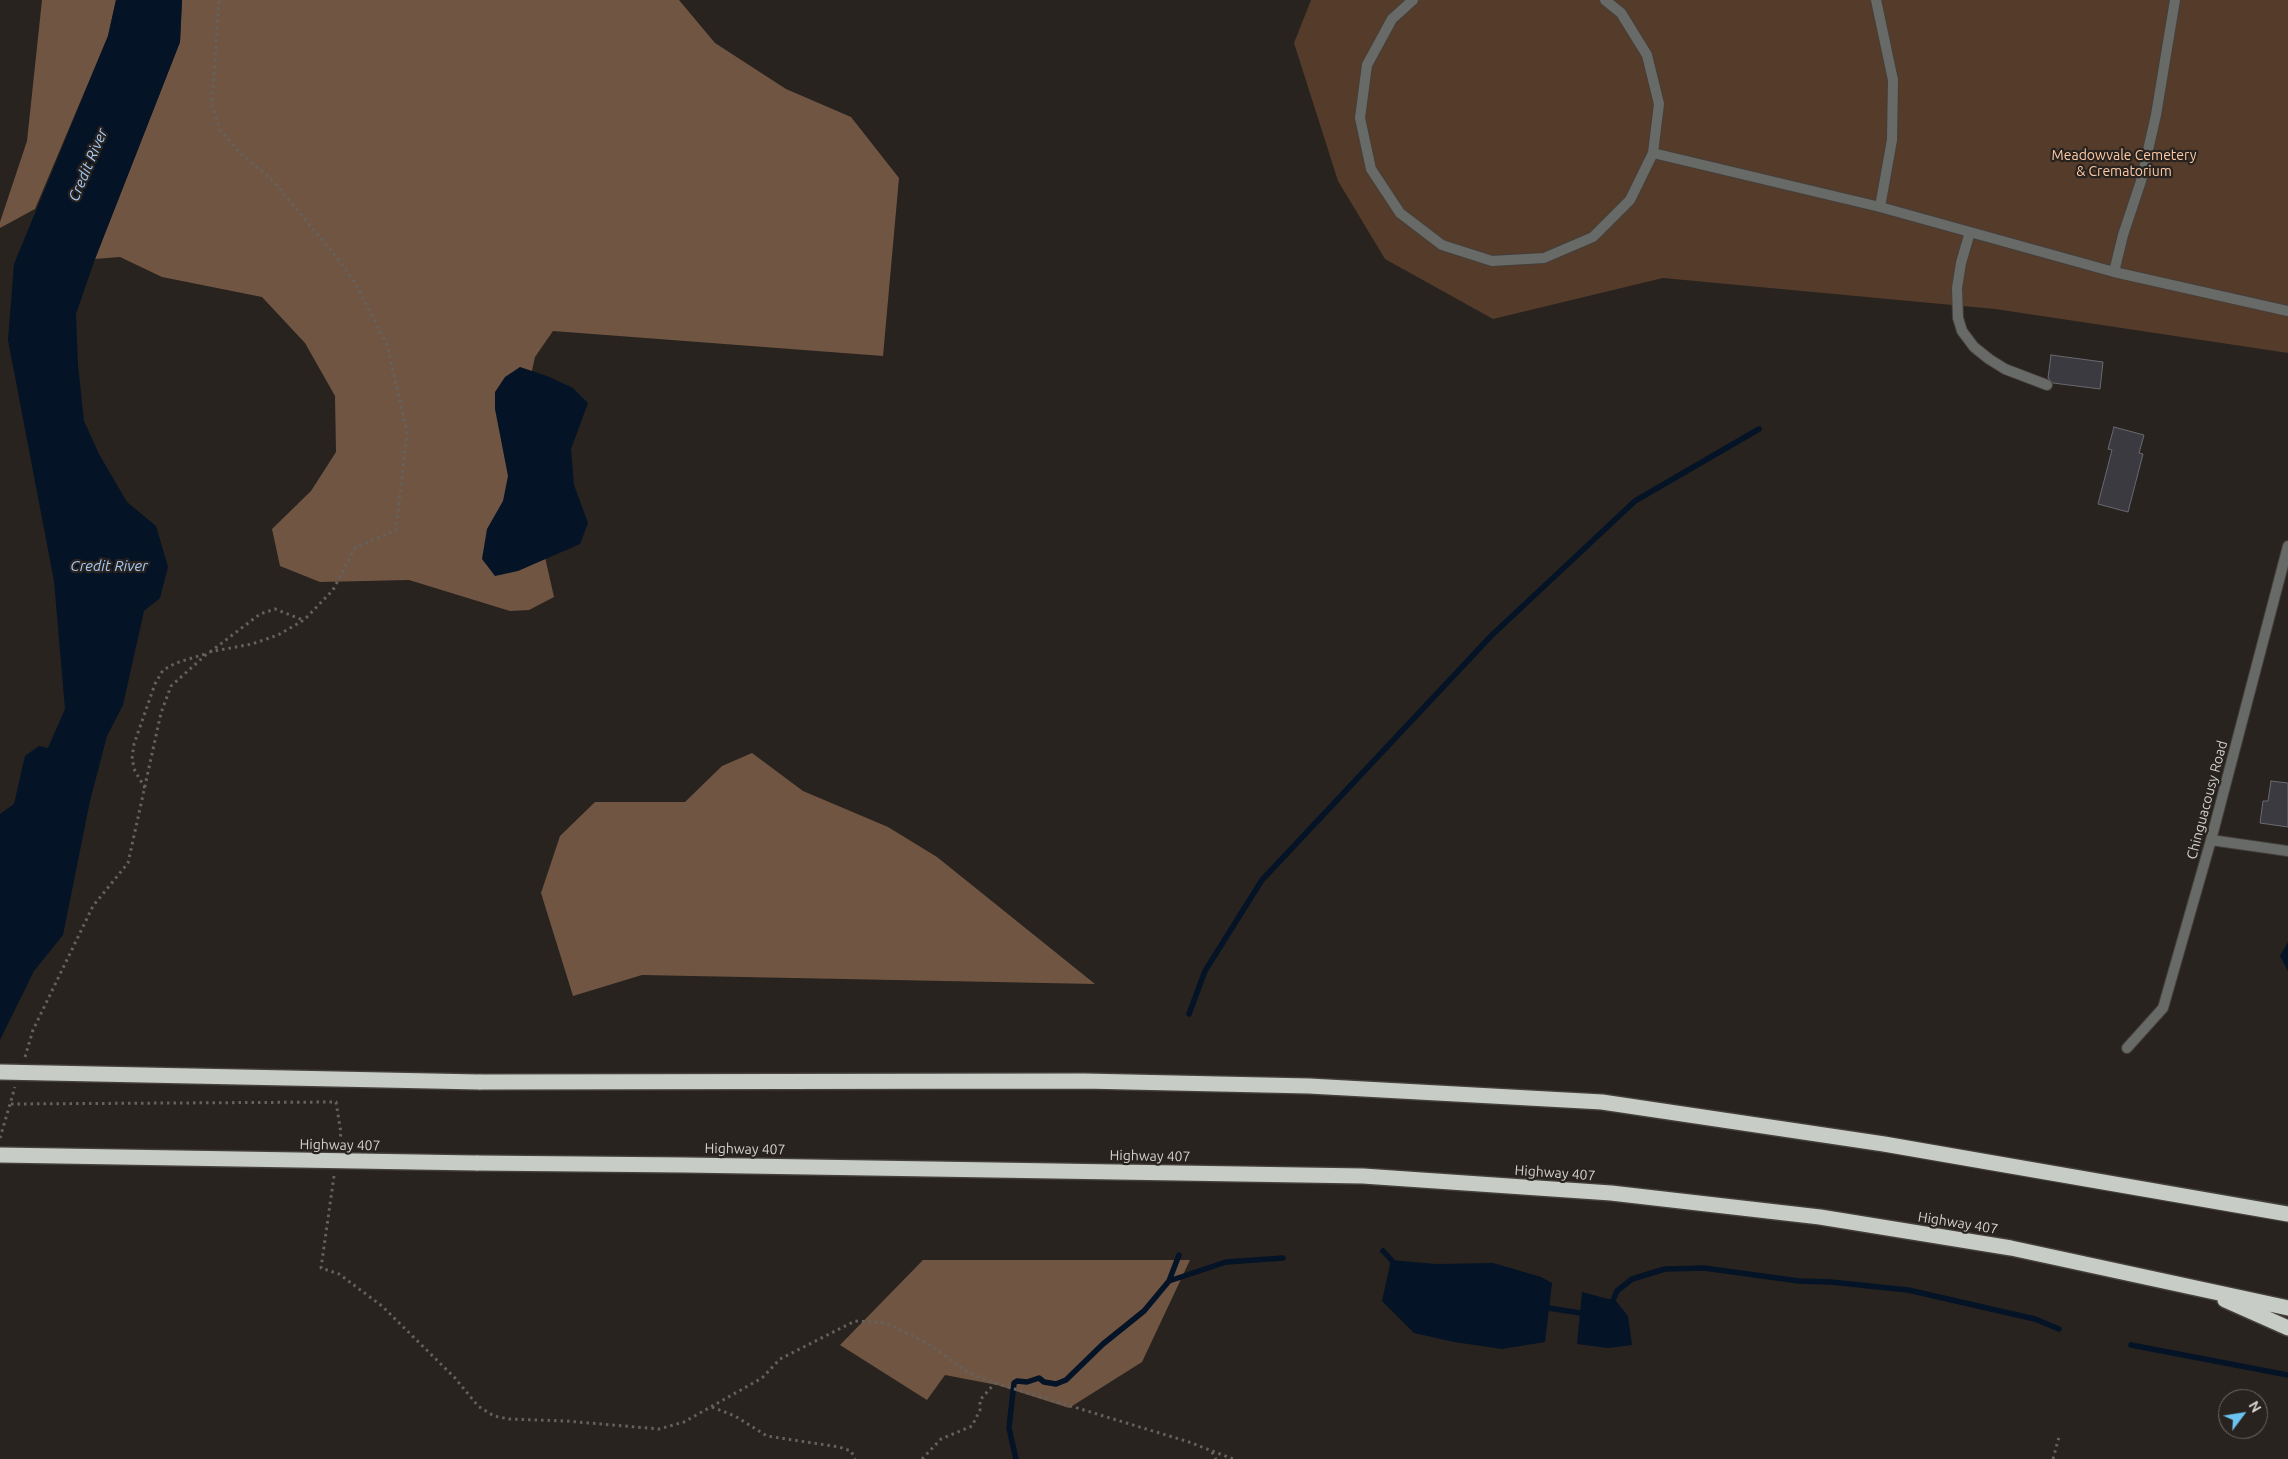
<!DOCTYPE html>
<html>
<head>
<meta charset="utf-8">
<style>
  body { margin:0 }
  #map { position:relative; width:2288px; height:1459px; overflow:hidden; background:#28231f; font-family:Ubuntu,sans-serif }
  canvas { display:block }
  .north { position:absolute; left:2218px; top:1389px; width:50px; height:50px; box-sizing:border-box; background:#28231f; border:1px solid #6d6965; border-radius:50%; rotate:59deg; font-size:14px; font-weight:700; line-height:20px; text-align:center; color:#d5d1cf }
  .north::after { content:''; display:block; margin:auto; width:18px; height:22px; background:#6ac3f1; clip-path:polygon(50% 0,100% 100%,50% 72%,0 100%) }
</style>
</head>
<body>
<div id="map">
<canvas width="2288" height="1459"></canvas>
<div class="north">N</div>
</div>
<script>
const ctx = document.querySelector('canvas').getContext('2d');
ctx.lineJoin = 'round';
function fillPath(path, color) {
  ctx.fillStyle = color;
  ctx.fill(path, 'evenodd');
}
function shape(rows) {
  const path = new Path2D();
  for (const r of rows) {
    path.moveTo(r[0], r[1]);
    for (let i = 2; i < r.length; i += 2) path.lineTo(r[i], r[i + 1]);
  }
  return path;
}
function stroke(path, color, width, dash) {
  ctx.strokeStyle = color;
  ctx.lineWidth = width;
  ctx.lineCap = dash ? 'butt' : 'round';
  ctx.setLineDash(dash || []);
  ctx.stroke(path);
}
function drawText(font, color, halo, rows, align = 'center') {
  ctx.font = font + ' Ubuntu,sans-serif';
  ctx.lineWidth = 4.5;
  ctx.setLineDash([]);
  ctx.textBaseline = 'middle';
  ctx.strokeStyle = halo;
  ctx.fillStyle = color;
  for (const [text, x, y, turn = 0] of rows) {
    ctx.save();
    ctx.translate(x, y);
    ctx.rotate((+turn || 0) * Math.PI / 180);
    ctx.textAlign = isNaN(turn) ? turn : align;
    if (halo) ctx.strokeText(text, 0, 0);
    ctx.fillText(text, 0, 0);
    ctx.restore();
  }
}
fillPath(shape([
  [1311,0,2288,0,2288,353,1995,309,1663,278,1493,319,1385,259,1338,181,1294,43]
]), '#543b2a');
fillPath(shape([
  [42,0,116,0,108,36,35,209,0,228,0,222,27,141],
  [182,0,679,0,715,43,786,89,851,117,899,178,883,356,553,331,535,357,527,393,542,544,554,597,529,610,510,611,409,580,320,582,280,566,272,529,311,491,336,452,335,396,305,343,262,297,162,277,120,257,95,259,180,42],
  [752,753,803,791,888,827,937,857,1095,984,642,975,573,996,541,893,560,836,595,802,685,802,722,766],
  [923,1260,1190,1260,1142,1362,1069,1408,997,1385,945,1375,927,1400,840,1345]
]), '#705542');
fillPath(shape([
  [116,0,182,0,180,42,95,259,76,314,78,365,84,421,99,454,127,502,156,526,168,567,160,598,144,611,123,705,107,736,90,801,63,935,34,971,0,1040,0,814,14,804,25,756,39,746,48,748,65,709,54,581,8,340,14,264,108,36],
  [520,367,547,376,573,388,588,403,571,449,574,485,588,523,580,544,518,571,495,576,482,559,487,529,503,501,508,476,495,409,495,392,505,377],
  [2288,942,2288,971,2280,956],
  [1391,1260,1436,1264,1493,1263,1541,1277,1552,1283,1545,1342,1502,1349,1454,1342,1414,1333,1382,1301],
  [1582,1292,1616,1301,1628,1316,1632,1345,1608,1348,1577,1344]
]), '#041326');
stroke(shape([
  [1189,1014,1205,971,1262,880,1491,636,1635,501,1759,429],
  [1383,1251,1396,1265],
  [1169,1281,1226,1262,1283,1258],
  [1611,1305,1617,1291,1632,1279,1665,1269,1704,1268,1799,1281,1831,1282,1908,1290,2035,1319,2059,1329],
  [1542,1307,1587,1314],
  [2131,1345,2288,1375],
  [1016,1459,1009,1428,1014,1383,1017,1381,1027,1382,1039,1378,1044,1382,1056,1384,1066,1380,1103,1344,1144,1311,1169,1281,1179,1255]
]), '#041326', 5.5);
const building = shape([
  [2051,355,2103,362,2100,389,2053,383,2048,378,2051,355],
  [2114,427,2144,435,2139,453,2143,454,2128,512,2098,504,2112,450,2108,449,2114,427],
  [2271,781,2288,783,2288,827,2260,823,2263,801,2268,801,2271,781]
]);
fillPath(building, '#3a3a40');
stroke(building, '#696970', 1);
const lane = shape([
  [1413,0,1392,19,1367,65,1360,118,1371,169,1400,213,1442,245,1492,261,1544,258,1593,237,1630,200,1653,153,1659,104,1647,55,1621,13,1605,0],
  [1876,0,1893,80,1892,140,1880,207],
  [1653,153,1880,207,2114,272,2288,311],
  [1970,232,1961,263,1957,288,1958,318,1962,331,1974,347,1989,359,2005,369,2047,385],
  [2114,272,2123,235,2141,181,2156,115,2175,0]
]);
const street = shape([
  [2211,840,2288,851],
  [2127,1048,2163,1008,2211,840,2288,546]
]);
const highway = shape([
  [479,1082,1084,1081,1309,1086,1602,1102,1884,1144,2288,1214],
  [476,1163,685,1165,1363,1176,1611,1193,1820,1217,2011,1248,2288,1308],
  [2225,1300,2288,1328]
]);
stroke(lane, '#443f3b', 12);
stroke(street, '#443f3b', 12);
stroke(highway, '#443f3b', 18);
stroke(shape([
  [210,652,260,614,275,609,303,620],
  [145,788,135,771,132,759,134,744,155,684,163,670,176,663,205,654],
  [25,1057,33,1030,93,906,128,863,161,713,171,686,209,652,252,644,278,635,304,620,333,590,355,548,396,530,407,432,387,345,354,281,334,254,273,181,241,154,220,130,212,104,219,0],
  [11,1104,336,1102,341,1133,339,1145],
  [0,1138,15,1087],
  [334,1176,321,1268,339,1274,382,1306,455,1378,478,1406,494,1416,509,1419,566,1421,659,1429,684,1422,762,1378,780,1359,855,1321,886,1323,929,1344,967,1372,995,1383,1189,1442,1233,1459],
  [712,1407,735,1416,767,1436,839,1447,851,1451,855,1459],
  [1212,1452,1216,1459],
  [922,1459,941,1439,972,1426,980,1410,980,1400,995,1383],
  [2053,1459,2059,1437]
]), '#65615d', 3, [2.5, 4]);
stroke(lane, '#686a67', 10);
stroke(street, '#686a67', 10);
stroke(highway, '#c7ccc6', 15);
const highwayBridge = shape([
  [0,1072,479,1082],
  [0,1155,476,1163]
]);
stroke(highwayBridge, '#443f3b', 18, []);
stroke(highwayBridge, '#c7ccc6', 15);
drawText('14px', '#fecaa7', '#28231f', [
  ["Meadowvale Cemetery",2124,155],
  ["& Crematorium",2124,171]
]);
drawText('14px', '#d5d1cf', '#28231f', [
  ["Chinguacousy Road",2207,800,-75],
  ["Highway 407",340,1145,1],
  ["Highway 407",745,1149,1],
  ["Highway 407",1150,1156,1],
  ["Highway 407",1555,1173,4],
  ["Highway 407",1958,1223,9]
]);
drawText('italic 15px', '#a5caf8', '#28231f', [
  ["Credit River",88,165,-67],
  ["Credit River",109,566]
]);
</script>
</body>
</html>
